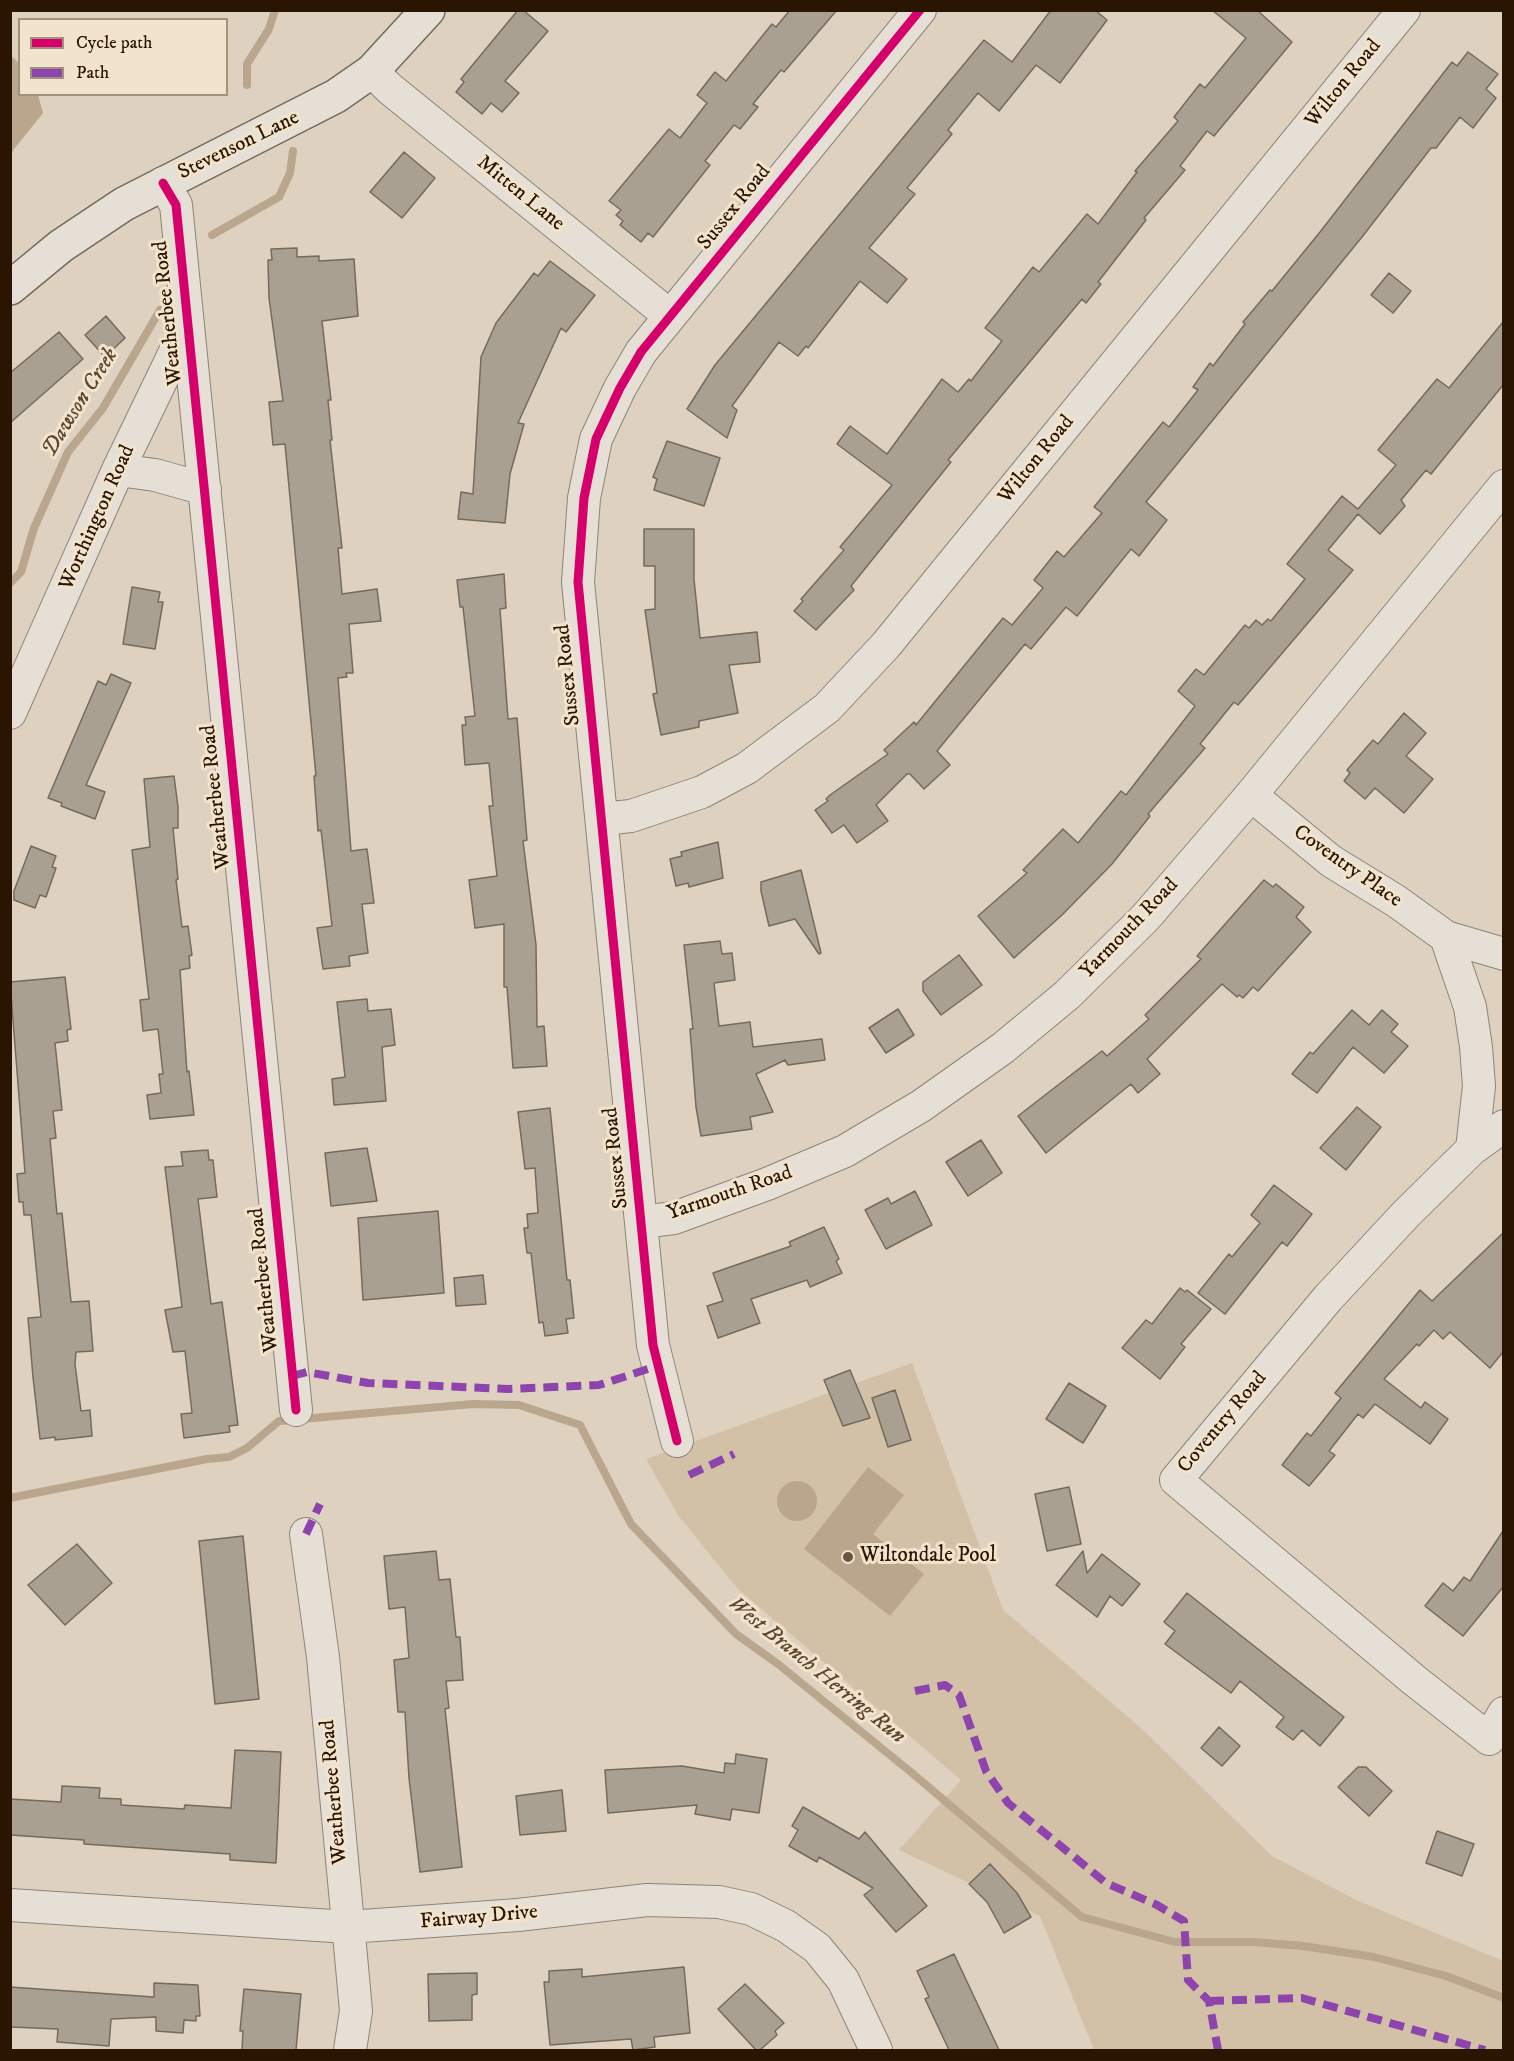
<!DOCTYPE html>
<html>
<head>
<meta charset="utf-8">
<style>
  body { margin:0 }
  #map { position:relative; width:1514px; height:2061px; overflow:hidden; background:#ded1bf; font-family:"IM FELL DW Pica",serif }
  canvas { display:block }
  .frame { position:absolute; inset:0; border:12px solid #2a1502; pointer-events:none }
  .legend { position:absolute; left:18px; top:18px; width:210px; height:78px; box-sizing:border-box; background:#f2e3cd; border:2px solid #a2917c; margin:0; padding:8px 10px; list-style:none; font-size:18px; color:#2a1502 }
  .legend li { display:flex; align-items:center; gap:12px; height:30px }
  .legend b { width:30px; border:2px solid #a2917c }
</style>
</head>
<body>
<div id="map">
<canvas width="1514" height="2061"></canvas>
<div class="frame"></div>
<ul class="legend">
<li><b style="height:8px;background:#d6006c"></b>Cycle path</li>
<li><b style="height:8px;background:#8e44ad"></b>Path</li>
</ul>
</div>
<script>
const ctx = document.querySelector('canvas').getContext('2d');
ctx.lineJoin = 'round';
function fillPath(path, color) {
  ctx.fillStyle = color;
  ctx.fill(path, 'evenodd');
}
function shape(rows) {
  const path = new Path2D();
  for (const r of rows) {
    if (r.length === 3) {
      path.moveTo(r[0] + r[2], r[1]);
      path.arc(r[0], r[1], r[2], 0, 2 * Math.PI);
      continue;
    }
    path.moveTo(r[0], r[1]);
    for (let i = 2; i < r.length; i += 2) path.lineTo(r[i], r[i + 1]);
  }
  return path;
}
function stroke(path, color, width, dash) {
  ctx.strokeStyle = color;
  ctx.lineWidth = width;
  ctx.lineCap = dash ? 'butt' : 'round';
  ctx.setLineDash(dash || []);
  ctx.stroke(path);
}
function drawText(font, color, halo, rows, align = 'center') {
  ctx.font = font + ' "IM FELL DW Pica",serif';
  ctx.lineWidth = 6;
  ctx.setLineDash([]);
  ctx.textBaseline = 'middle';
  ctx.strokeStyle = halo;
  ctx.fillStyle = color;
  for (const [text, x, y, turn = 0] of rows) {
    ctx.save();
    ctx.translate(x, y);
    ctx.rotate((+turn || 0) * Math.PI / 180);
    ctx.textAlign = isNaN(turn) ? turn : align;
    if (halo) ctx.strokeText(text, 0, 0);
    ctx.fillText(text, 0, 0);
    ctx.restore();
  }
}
fillPath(shape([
  [912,1363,1003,1610,1142,1729,1272,1856,1356,1900,1501,1960,1503,1959,1503,2050,1094,2050,1040,1916,899,1850,961,1780,737,1588,678,1515,646,1459]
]), '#d3c1a7');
fillPath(shape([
  [11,56,19,63,20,94,38,95,43,113,11,153],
  [868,1467,904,1495,873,1534,924,1574,890,1616,804,1549],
  [797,1501,20]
]), '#b9a68c');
stroke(shape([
  [247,85,247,64,269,29,275,10],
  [212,235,279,197,290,173,293,151],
  [10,583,21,572,34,528,68,452,103,408,160,310],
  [10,1498,207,1459,229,1457,247,1448,279,1421,473,1404,519,1405,580,1425,631,1524,736,1634,778,1664,912,1773,1082,1917,1175,1942,1254,1942,1303,1946,1374,1957,1446,1976,1504,1998]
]), '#b9a68c', 8);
const building = shape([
  [518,10,523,10,548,31,505,81,519,93,502,112,491,103,482,114,456,92,464,82,461,79,518,10],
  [790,10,837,10,784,72,781,70,753,104,758,107,740,129,734,125,705,161,710,165,653,237,648,233,641,242,620,225,623,221,616,215,621,210,609,201,669,129,680,138,707,103,697,95,715,72,726,81,772,24,776,27,790,10],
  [1051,10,1095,10,1107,20,1060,83,1036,65,999,111,978,93,948,130,952,134,907,188,915,194,869,248,907,279,887,303,860,281,808,348,806,346,798,356,779,342,732,406,737,410,727,438,687,409,715,365,984,40,1012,62,1051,10],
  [1212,10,1257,10,1292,42,1214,136,1207,131,1180,166,1185,170,1144,218,1146,220,1098,282,1101,284,1086,303,1082,299,948,460,951,462,851,586,854,590,816,630,794,611,803,601,801,599,844,550,840,547,892,485,837,444,850,426,887,454,942,379,958,392,969,379,971,381,1002,341,985,328,1033,267,1039,272,1087,214,1098,224,1137,172,1135,171,1178,121,1174,117,1200,84,1205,88,1246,38,1212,10],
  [1468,52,1498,74,1486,89,1496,98,1473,128,1460,117,1436,148,1431,148,1362,237,1146,502,1167,520,1139,556,1131,549,1077,616,1066,607,1031,649,1025,644,937,751,950,765,924,789,910,774,907,774,876,805,888,821,857,843,844,825,832,833,815,810,828,801,826,799,830,795,888,754,884,750,914,722,916,725,1003,618,1012,625,1043,588,1034,580,1057,551,1064,557,1102,513,1094,507,1163,422,1169,427,1198,390,1193,387,1210,363,1213,366,1245,324,1243,322,1270,290,1272,291,1320,232,1452,62,1457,66,1468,52],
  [404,152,435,178,402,218,370,192,404,152],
  [297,248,297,257,319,256,319,261,354,259,358,316,322,321,331,400,328,400,332,440,330,440,342,548,338,548,342,594,377,589,381,621,349,624,353,673,346,673,347,677,338,678,351,851,367,849,374,903,362,904,368,953,349,956,350,966,323,969,317,928,332,926,321,830,318,831,314,776,316,776,285,444,273,445,269,402,283,401,269,298,268,260,272,260,271,249,297,248],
  [550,261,595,295,566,332,561,328,518,423,524,424,510,474,505,523,458,519,461,492,473,494,481,357,496,323,534,273,538,276,550,261],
  [1389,273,1411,291,1393,313,1371,295,1389,273],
  [106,316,125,338,105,357,85,335,106,316],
  [1503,322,1503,385,1431,474,1426,470,1401,500,1405,506,1380,534,1358,514,1328,550,1353,570,1238,705,1234,702,1200,744,1205,748,1148,814,1150,816,1112,864,1062,915,1014,958,978,916,1027,873,1023,870,1063,829,1078,843,1121,791,1126,795,1195,706,1178,691,1196,669,1204,675,1245,625,1249,628,1256,620,1262,625,1268,619,1271,621,1305,579,1287,564,1342,496,1358,509,1396,465,1378,450,1437,379,1449,388,1503,322],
  [59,332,83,359,10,423,10,373,59,332],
  [667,441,720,458,704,506,654,490,657,479,653,477,667,441],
  [644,529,694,529,694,579,700,638,757,632,760,662,729,665,738,713,699,721,699,727,661,735,653,694,657,693,645,610,655,609,655,566,644,566,644,529],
  [504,574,506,608,500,609,508,719,517,718,527,840,523,841,536,945,537,1027,544,1026,547,1066,513,1068,507,987,504,987,504,924,475,928,469,880,497,876,489,806,493,806,489,763,465,765,462,725,466,725,465,717,475,716,463,607,460,607,457,580,504,574],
  [132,587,160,592,158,602,163,602,155,649,123,644,132,587],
  [111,674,131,683,86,785,105,792,95,819,61,806,62,803,48,798,98,681,106,685,111,674],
  [1404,713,1426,733,1406,756,1433,779,1404,813,1375,788,1365,799,1344,781,1350,773,1347,770,1373,740,1378,744,1404,713],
  [174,776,178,807,178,828,173,828,178,879,176,880,182,927,188,926,192,955,189,956,190,968,180,970,187,1072,189,1071,194,1115,150,1119,147,1095,161,1093,159,1074,163,1074,158,1029,143,1031,140,1000,149,999,132,850,150,847,144,779,174,776],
  [718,842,723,878,689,887,688,883,676,886,670,859,682,856,681,852,718,842],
  [31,846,56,856,52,867,56,868,46,897,40,895,35,908,14,900,14,891,31,846],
  [801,870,821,953,819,954,795,919,769,926,761,891,761,882,801,870],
  [1264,880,1273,887,1276,884,1304,907,1296,917,1311,932,1258,991,1253,987,1243,998,1239,995,1237,997,1222,984,1147,1059,1160,1074,1138,1093,1131,1084,1046,1153,1018,1116,1102,1051,1107,1056,1149,1019,1145,1015,1201,959,1197,956,1264,880],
  [720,941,722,954,732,953,735,980,714,983,719,1026,750,1022,753,1047,822,1039,825,1060,788,1065,785,1060,756,1074,773,1112,750,1117,752,1129,701,1136,696,1107,690,1029,693,1029,684,945,720,941],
  [959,955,982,985,941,1015,923,991,923,982,959,955],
  [65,977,71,1029,67,1030,68,1041,55,1043,62,1110,53,1111,56,1138,50,1139,57,1214,62,1213,71,1302,89,1301,93,1351,76,1352,75,1364,81,1411,90,1410,92,1436,55,1440,55,1437,40,1439,33,1377,28,1318,41,1317,31,1215,24,1215,23,1202,19,1202,17,1174,25,1173,10,982,65,977],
  [367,999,368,1011,391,1009,395,1045,382,1047,386,1101,334,1105,332,1079,345,1077,337,1002,367,999],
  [898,1009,914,1035,886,1053,869,1028,898,1009],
  [1352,1010,1369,1025,1382,1010,1398,1024,1391,1032,1408,1046,1384,1073,1353,1047,1317,1093,1292,1074,1310,1052,1313,1054,1352,1010],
  [1357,1107,1381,1127,1346,1170,1320,1148,1357,1107],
  [550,1108,567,1280,570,1280,574,1318,566,1319,568,1333,545,1336,543,1322,539,1323,531,1253,527,1253,524,1228,528,1228,527,1214,538,1213,535,1168,525,1169,518,1112,550,1108],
  [981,1140,1002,1173,968,1196,946,1162,981,1140],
  [367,1148,377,1201,331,1206,325,1153,367,1148],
  [208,1150,209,1160,213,1160,217,1197,198,1199,211,1304,222,1302,238,1425,229,1426,230,1432,184,1438,181,1414,192,1413,185,1351,173,1352,165,1310,182,1307,165,1167,183,1166,181,1152,208,1150],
  [1274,1185,1312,1214,1287,1246,1282,1242,1225,1314,1198,1293,1229,1254,1232,1257,1260,1223,1251,1215,1274,1185],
  [915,1191,932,1225,886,1249,865,1210,888,1198,891,1204,915,1191],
  [438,1211,444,1293,363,1300,358,1218,438,1211],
  [824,1227,839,1259,836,1261,842,1273,810,1287,807,1280,751,1299,760,1323,718,1338,707,1306,723,1301,713,1273,791,1246,789,1242,824,1227],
  [1503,1233,1503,1352,1490,1368,1450,1332,1443,1339,1434,1330,1419,1346,1417,1344,1384,1379,1421,1408,1425,1402,1448,1419,1430,1444,1375,1404,1363,1418,1358,1414,1329,1451,1335,1455,1309,1486,1282,1465,1307,1433,1311,1436,1341,1398,1335,1393,1420,1290,1432,1301,1503,1233],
  [483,1275,486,1304,456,1306,454,1278,483,1275],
  [1180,1288,1185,1292,1187,1290,1211,1309,1181,1344,1185,1347,1160,1379,1122,1348,1146,1320,1152,1324,1180,1288],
  [850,1370,870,1418,843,1426,824,1380,850,1370],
  [1069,1383,1106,1406,1083,1443,1046,1419,1069,1383],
  [895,1390,911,1440,888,1447,872,1398,895,1390],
  [1069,1487,1081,1544,1047,1551,1035,1494,1069,1487],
  [1503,1531,1503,1587,1463,1636,1425,1606,1443,1583,1453,1591,1464,1577,1470,1581,1503,1531],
  [243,1536,259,1699,215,1704,199,1541,243,1536],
  [77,1544,112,1583,65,1625,28,1585,77,1544],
  [436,1551,439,1580,450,1579,456,1637,460,1637,463,1680,446,1681,449,1708,445,1709,462,1867,420,1872,409,1778,405,1712,398,1712,394,1660,409,1658,405,1607,389,1609,384,1556,436,1551],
  [1083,1551,1087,1573,1102,1554,1140,1584,1122,1606,1110,1596,1097,1617,1056,1585,1083,1551],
  [1187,1593,1344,1717,1320,1746,1302,1730,1293,1740,1276,1727,1284,1717,1240,1681,1231,1693,1165,1644,1175,1631,1164,1622,1187,1593],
  [1219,1727,1240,1746,1222,1766,1201,1748,1219,1727],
  [235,1750,281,1752,276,1863,230,1860,230,1854,84,1844,84,1840,10,1835,10,1799,61,1802,62,1786,100,1788,99,1798,121,1799,121,1805,184,1809,185,1805,231,1808,235,1750],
  [736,1754,767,1759,759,1813,732,1809,730,1820,695,1814,697,1805,608,1813,605,1770,682,1766,724,1773,725,1763,735,1764,736,1754],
  [1358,1767,1366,1767,1392,1791,1369,1816,1338,1787,1358,1767],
  [562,1790,566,1831,520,1835,516,1796,562,1790],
  [803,1807,859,1839,865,1832,927,1906,896,1932,864,1895,873,1888,819,1857,817,1862,789,1846,798,1830,792,1826,803,1807],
  [1437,1831,1474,1844,1462,1876,1426,1863,1437,1831],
  [990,1864,1017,1893,1031,1917,1004,1933,987,1902,969,1884,990,1864],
  [954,1954,999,2050,949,2050,925,1999,929,1997,917,1971,954,1954],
  [684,1967,690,2033,654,2037,655,2047,633,2050,631,2039,550,2045,544,1982,549,1982,549,1971,582,1969,582,1977,684,1967],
  [477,1973,477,1994,472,1995,472,2020,429,2021,428,1974,477,1973],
  [154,1983,198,1985,200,2016,196,2016,196,2021,184,2020,183,2033,156,2031,156,2017,111,2019,109,2046,57,2042,58,2029,10,2027,10,1987,154,1997,154,1983],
  [745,1984,784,2023,775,2031,777,2035,760,2050,756,2050,718,2009,745,1984],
  [244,1989,301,1994,296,2050,242,2050,243,2031,240,2031,244,1989]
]);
fillPath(building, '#a9a092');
stroke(building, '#746a5e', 1.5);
const street = shape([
  [372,71,389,88,670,316],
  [163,183,176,205,296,1410],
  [118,470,155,475,205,489],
  [10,713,118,470,188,325],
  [1251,795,1331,861,1396,901,1446,937,1504,954],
  [602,819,631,816,702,792,747,768,827,708,886,645,1404,10],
  [1446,937,1470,1007,1476,1047,1479,1086,1472,1149],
  [1504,1126,1472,1149,1406,1214,1328,1298,1176,1480,1414,1680,1489,1739,1504,1713],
  [641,1222,674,1218,767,1184,845,1151,921,1106,1003,1048,1067,995,1145,918,1251,795,1504,486],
  [677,1441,653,1345,578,582,584,498,596,439,620,388,641,352,920,10],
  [306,1534,323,1657,351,1956,356,2011,350,2050],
  [10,1905,348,1927,518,1915,647,1900,719,1902,751,1909,786,1926,817,1948,843,1980,876,2050]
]);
const secondary = shape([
  [10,288,61,246,124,204,336,96,372,71,428,10]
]);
stroke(street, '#8e8377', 34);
stroke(secondary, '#746a5e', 36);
stroke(street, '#e5dfd5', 32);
stroke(secondary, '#e5dfd5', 33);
stroke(shape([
  [292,1376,307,1372,368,1383,509,1389,599,1385,657,1366],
  [689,1475,734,1454],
  [306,1534,320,1504],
  [915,1691,945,1685,959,1695,986,1771,1008,1803,1106,1883,1157,1905,1184,1921,1188,1980,1209,2001,1218,2050],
  [1209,2001,1302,1998,1485,2050]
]), '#8e44ad', 8, [15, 8]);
stroke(shape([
  [163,183,176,205,296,1410],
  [677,1441,653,1345,578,582,584,498,596,439,620,388,641,352,920,10]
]), '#d6006c', 9);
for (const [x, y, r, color] of [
  [848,1557,6,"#695744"]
]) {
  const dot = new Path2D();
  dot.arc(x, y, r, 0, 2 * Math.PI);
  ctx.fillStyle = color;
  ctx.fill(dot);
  stroke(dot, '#f2e3cd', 2);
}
drawText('21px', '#2a1502', '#f2e3cd', [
  ["Wilton Road",1344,84,-51],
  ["Stevenson Lane",239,146,-26],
  ["Mitten Lane",520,194,39],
  ["Sussex Road",735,208,-51],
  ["Weatherbee Road",169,313,-96],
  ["Wilton Road",1037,460,-51],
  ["Worthington Road",98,518,-66],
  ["Sussex Road",569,675,-96],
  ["Weatherbee Road",217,797,-96],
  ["Coventry Place",1347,867,35],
  ["Yarmouth Road",1130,929,-46],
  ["Sussex Road",617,1158,-96],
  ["Yarmouth Road",730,1194,-19],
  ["Weatherbee Road",265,1280,-96],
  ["Coventry Road",1223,1423,-50],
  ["Weatherbee Road",335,1792,-95],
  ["Fairway Drive",479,1918,-5]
]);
drawText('21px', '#2a1502', '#f2e3cd', [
  ["Wiltondale Pool",860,1557]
], 'left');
drawText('italic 22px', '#5d4730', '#f2e3cd', [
  ["Dawson Creek",81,403,-58],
  ["West Branch Herring Run",816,1671,39]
]);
</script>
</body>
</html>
